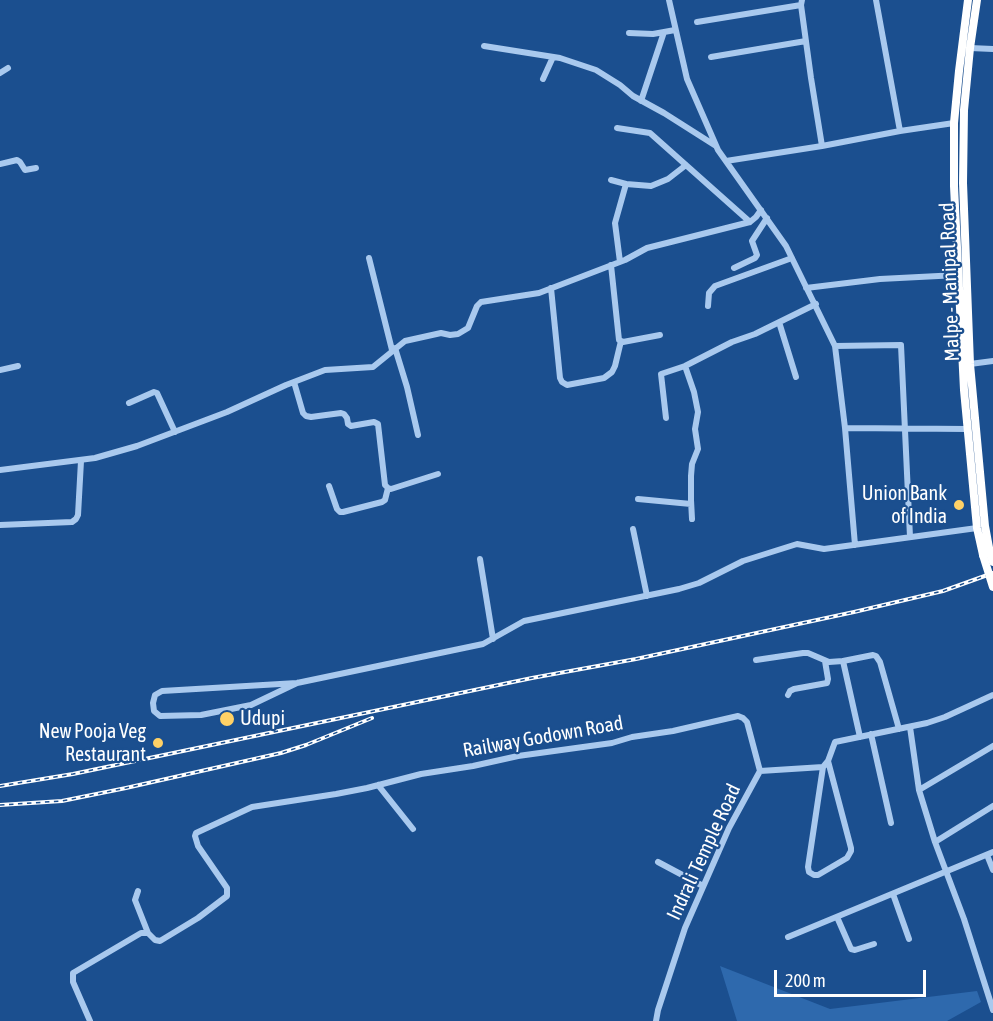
<!DOCTYPE html>
<html>
<head>
<meta charset="utf-8">
<style>
  body { margin:0 }
  #map { position:relative; width:993px; height:1021px; overflow:hidden; background:#1b4f8f; font-family:"Asap Condensed",sans-serif }
  canvas { display:block }
  .scale { position:absolute; left:774px; top:970px; width:152px; height:27px; box-sizing:border-box; border:3px solid #fff; border-top:0; padding-left:8px; font-size:18px; line-height:21px; white-space:nowrap; color:#fff; -webkit-text-stroke:4px #1b4f8f; paint-order:stroke }
</style>
</head>
<body>
<div id="map">
<canvas width="993" height="1021"></canvas>
<div class="scale">200 m</div>
</div>
<script>
const ctx = document.querySelector('canvas').getContext('2d');
ctx.lineJoin = 'round';
function fillPath(path, color) {
  ctx.fillStyle = color;
  ctx.fill(path, 'evenodd');
}
function shape(rows) {
  const path = new Path2D();
  for (const r of rows) {
    path.moveTo(r[0], r[1]);
    for (let i = 2; i < r.length; i += 2) path.lineTo(r[i], r[i + 1]);
  }
  return path;
}
function stroke(path, color, width, dash) {
  ctx.strokeStyle = color;
  ctx.lineWidth = width;
  ctx.lineCap = dash ? 'butt' : 'round';
  ctx.setLineDash(dash || []);
  ctx.stroke(path);
}
function drawText(font, color, halo, rows, align = 'center') {
  ctx.font = font + ' "Asap Condensed",sans-serif';
  ctx.lineWidth = 4.5;
  ctx.setLineDash([]);
  ctx.textBaseline = 'middle';
  ctx.strokeStyle = halo;
  ctx.fillStyle = color;
  for (const [text, x, y, turn = 0] of rows) {
    ctx.save();
    ctx.translate(x, y);
    ctx.rotate((+turn || 0) * Math.PI / 180);
    ctx.textAlign = isNaN(turn) ? turn : align;
    if (halo) ctx.strokeText(text, 0, 0);
    ctx.fillText(text, 0, 0);
    ctx.restore();
  }
}
fillPath(shape([
  [720,966,830,1009,977,991,981,1002,947,1021,737,1021]
]), '#2e69ad');
stroke(shape([
  [669,0,687,79,718,150,786,246,835,346,845,428,855,545],
  [802,0,801,5,811,78,822,146],
  [876,0,900,131],
  [697,22,801,5],
  [629,33,653,34,675,30],
  [484,46,560,58,596,70,620,85,633,96,664,113,716,146],
  [970,48,993,49],
  [711,57,806,41],
  [0,73,8,68],
  [543,79,553,57],
  [641,101,664,32],
  [617,128,650,133,750,222],
  [726,161,822,146,900,131,954,123],
  [0,164,17,160,20,162,25,170,36,168],
  [611,180,626,184,651,186,668,179,686,165],
  [369,258,392,350],
  [620,262,615,223,626,184],
  [611,265,619,340,623,342,660,335],
  [734,268,755,258,757,255,752,241,767,218],
  [551,288,560,378,562,382,567,385,604,378,612,372,615,366,621,341],
  [806,288,880,279,958,275],
  [708,306,709,293,715,286,792,258],
  [779,322,796,377],
  [835,346,901,345,910,537],
  [395,348,407,387,418,435],
  [970,364,993,361],
  [685,366,694,392,698,412,695,429,698,449,692,464,691,476,691,500,692,519],
  [0,370,18,366],
  [294,382,303,413,306,416,311,417,341,413,344,414,347,418,348,424,351,426,374,422,378,424,385,485,388,488,391,489,438,474],
  [129,403,154,392,157,393,175,432],
  [666,418,661,374,685,366,732,342,755,334,816,304],
  [845,428,967,429],
  [0,470,95,458,137,446,227,412,286,385,325,370,373,367,405,341,441,333,450,335,458,334,468,328,477,306,481,302,539,293,625,260,647,248,750,222,756,217,761,210],
  [329,486,337,509,340,512,343,512,382,502,385,500,388,488],
  [638,499,691,504],
  [0,525,72,522,76,519,78,515,81,461],
  [633,529,647,596],
  [480,559,493,639],
  [756,660,803,653,808,653,829,662,843,661,873,655,876,656,880,662,899,729],
  [843,661,860,737],
  [297,683,251,705,201,715,160,716,154,711,153,703,155,695,162,691,297,683,483,644,524,621,679,589,699,583,743,561,797,544,824,549,977,528],
  [788,695,790,691,794,689,827,683,828,679,825,661],
  [910,727,919,790,935,842,964,919,993,1010],
  [871,734,891,823],
  [823,767,808,867,809,872,814,875,818,875,847,858,851,851,851,848,828,761],
  [760,771,823,767,828,761,835,742,927,723,945,717,993,695],
  [378,785,413,829],
  [919,790,993,746],
  [935,842,993,806],
  [987,855,993,870],
  [658,862,703,886],
  [138,891,135,900,148,933],
  [893,894,909,939],
  [837,917,851,949,855,950,874,944],
  [788,937,993,852],
  [90,1021,73,982,73,973,141,933,148,933,155,940,160,941,198,918,227,896,227,888,198,846,195,836,196,833,252,807,336,794,367,788,421,774,473,766,518,756,612,743,632,737,673,731,738,716,743,718,747,722,760,771],
  [656,1021,658,1010,685,928,729,828,760,771]
]), '#a9c9ee', 6);
stroke(shape([
  [968,0,959,71,954,123,954,186,964,390,977,528,983,555],
  [977,0,970,48,964,110,963,183,970,364,985,526,990,553,993,562]
]), '#fff', 8);
const rail = shape([
  [0,786,73,774,532,678,636,659,854,612,943,591,993,573],
  [0,805,62,801,126,788,281,753,306,745,372,718]
]);
stroke(rail, '#fff', 4);
stroke(rail, '#1b4f8f', 1.5, [4.5]);
stroke(shape([
  [983,555,993,587]
]), '#fff', 8);
for (const [x, y, r, color] of [
  [959,505,6,"#ffd166"],
  [227,719,8,"#ffd166"],
  [158,743,6,"#ffd166"]
]) {
  const dot = new Path2D();
  dot.arc(x, y, r, 0, 2 * Math.PI);
  ctx.fillStyle = color;
  ctx.fill(dot);
  stroke(dot, '#1b4f8f', 2);
}
drawText('20px', '#fff', '#1b4f8f', [
  ["Malpe - Manipal Road",950,282,-92],
  ["Railway Godown Road",543,737,-10],
  ["Indrali Temple Road",704,852,-65]
]);
drawText('20px', '#fff', '#1b4f8f', [
  ["Union Bank",947,494],
  ["of India",947,517],
  ["Udupi",240,719,"left"],
  ["New Pooja Veg",146,732],
  ["Restaurant",146,755]
], 'right');
</script>
</body>
</html>
